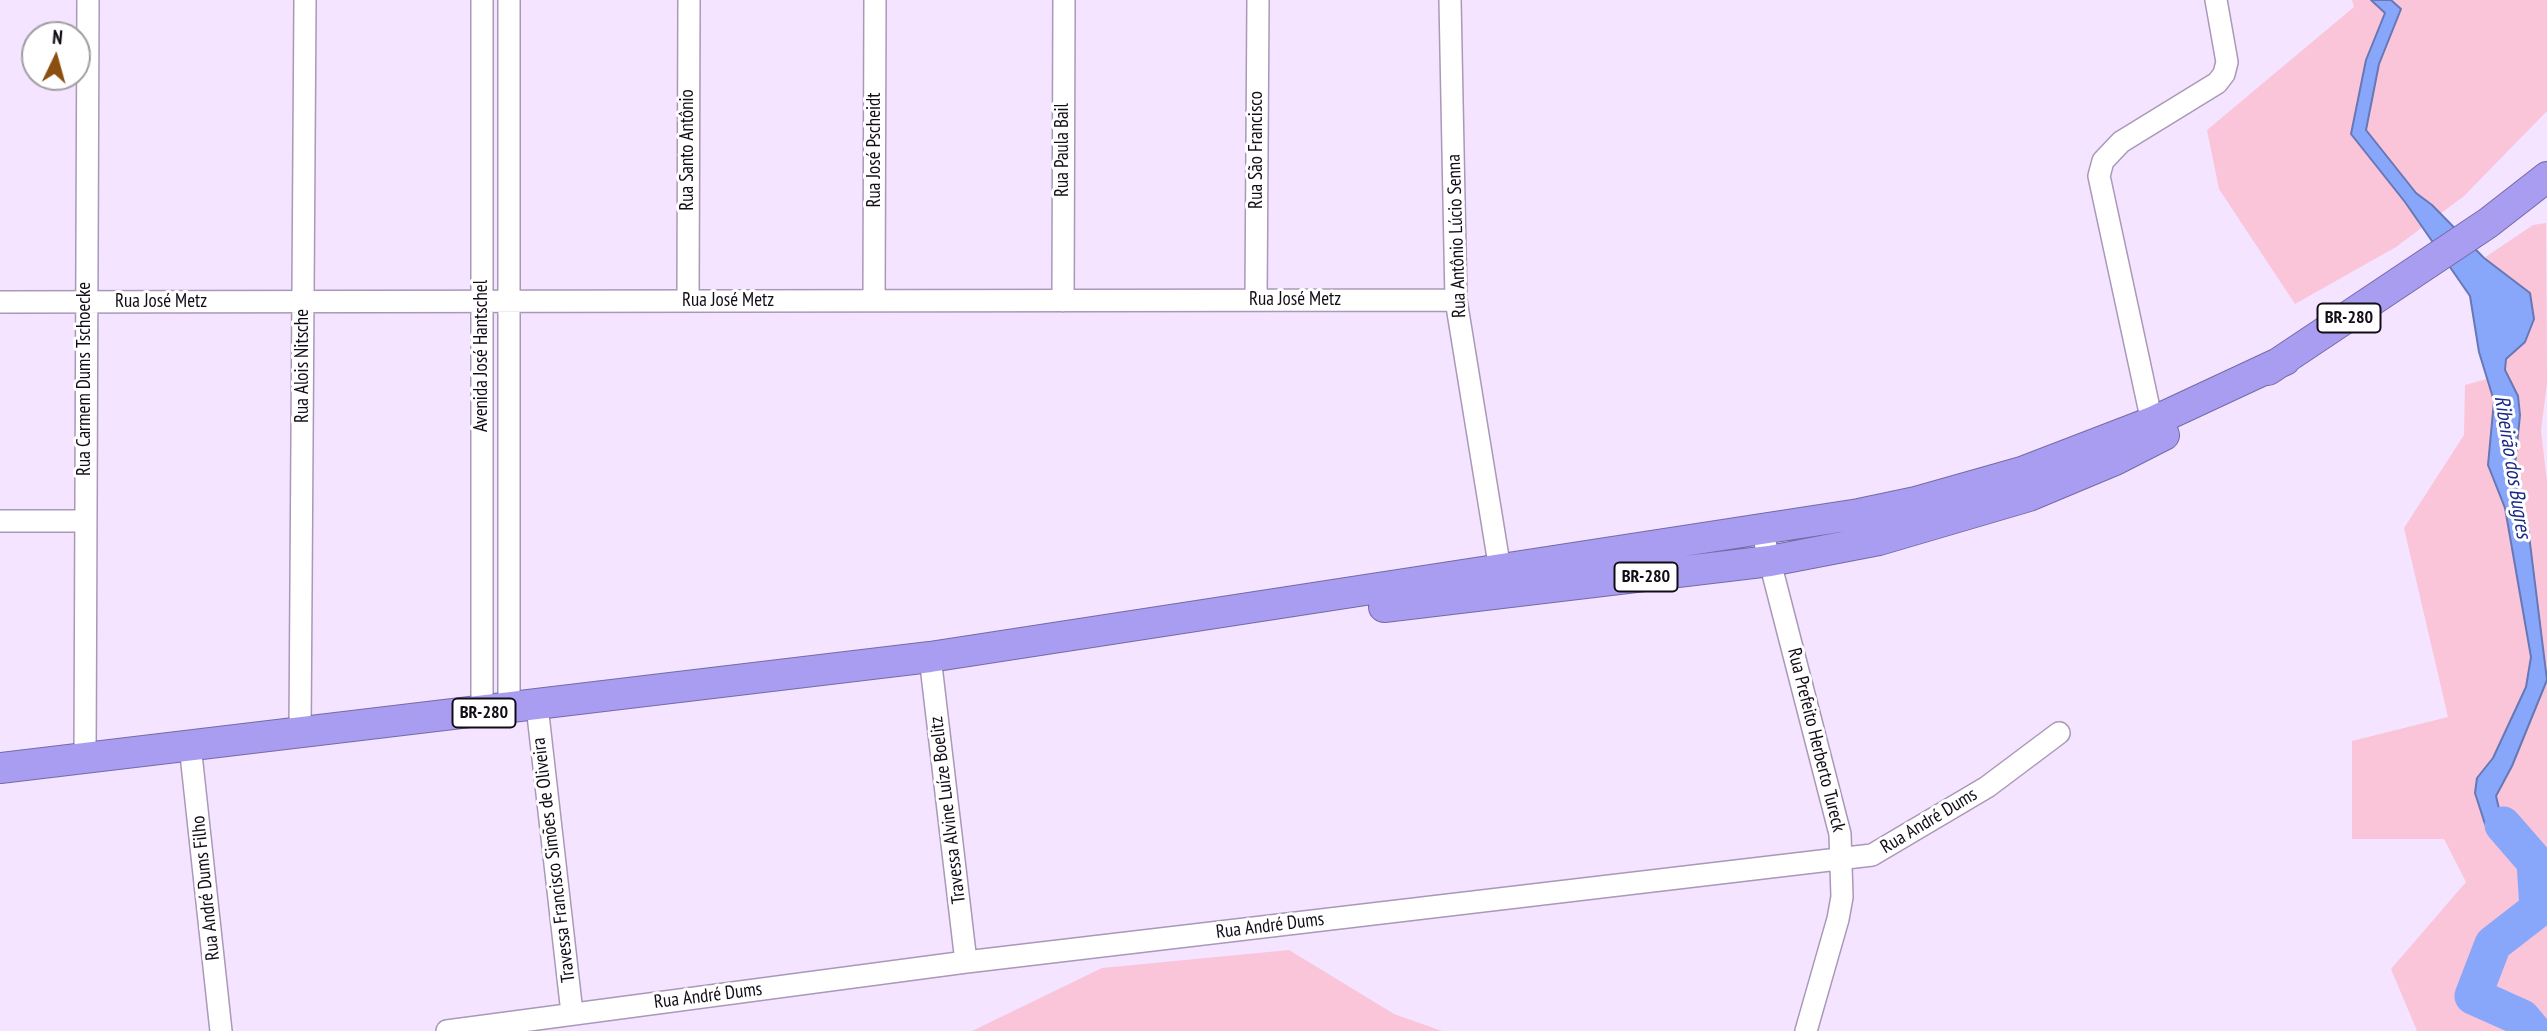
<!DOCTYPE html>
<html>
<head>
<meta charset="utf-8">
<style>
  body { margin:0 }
  #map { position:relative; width:2547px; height:1031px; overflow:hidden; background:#f4e4ff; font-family:"PT Sans Narrow",sans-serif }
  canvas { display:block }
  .north { position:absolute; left:21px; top:21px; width:70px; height:70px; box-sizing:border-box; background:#fff; border:2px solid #a19ea2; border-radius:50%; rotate:5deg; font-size:19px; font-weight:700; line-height:28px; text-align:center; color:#130c17 }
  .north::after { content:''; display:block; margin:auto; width:24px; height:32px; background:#8c4f10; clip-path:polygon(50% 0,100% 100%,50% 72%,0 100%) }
</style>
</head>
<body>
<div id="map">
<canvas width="2547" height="1031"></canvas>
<div class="north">N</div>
</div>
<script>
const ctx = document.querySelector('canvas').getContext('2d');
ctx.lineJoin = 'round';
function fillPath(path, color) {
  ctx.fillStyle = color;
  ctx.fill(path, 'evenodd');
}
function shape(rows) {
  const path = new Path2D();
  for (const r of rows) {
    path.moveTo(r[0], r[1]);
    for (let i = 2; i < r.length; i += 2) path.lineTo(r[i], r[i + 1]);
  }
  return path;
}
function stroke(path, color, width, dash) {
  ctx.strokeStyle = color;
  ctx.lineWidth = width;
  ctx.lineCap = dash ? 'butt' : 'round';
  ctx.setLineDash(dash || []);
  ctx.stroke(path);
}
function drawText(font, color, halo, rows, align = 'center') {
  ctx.font = font + ' "PT Sans Narrow",sans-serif';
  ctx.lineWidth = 6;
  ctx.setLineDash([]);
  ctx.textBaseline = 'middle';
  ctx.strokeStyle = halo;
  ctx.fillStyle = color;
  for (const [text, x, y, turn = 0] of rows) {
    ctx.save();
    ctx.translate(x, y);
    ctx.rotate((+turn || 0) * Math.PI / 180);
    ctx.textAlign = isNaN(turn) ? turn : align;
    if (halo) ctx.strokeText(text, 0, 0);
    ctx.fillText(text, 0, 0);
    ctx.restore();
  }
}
fillPath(shape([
  [2352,0,2547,0,2547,111,2464,196,2396,247,2295,304,2219,189,2207,130,2354,7],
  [2546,223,2547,383,2541,430,2547,482,2547,1031,2417,1031,2391,969,2466,882,2444,839,2352,839,2352,741,2448,717,2404,528,2464,435,2465,385,2487,379,2494,401,2488,465,2505,508,2531,657,2526,687,2493,758,2477,778,2501,840,2534,860,2500,813,2496,795,2512,766,2547,680,2528,527,2514,475,2520,415,2518,396,2505,370,2506,359,2525,342,2530,293,2484,258,2533,225],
  [1289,950,1394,1014,1442,1031,972,1031,1102,968]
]), '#fac5d8');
const water = shape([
  [2371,0,2391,0,2401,9,2379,64,2366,130,2416,193,2432,205,2484,258,2530,293,2534,319,2525,342,2506,359,2505,370,2518,396,2520,415,2514,475,2528,527,2547,680,2512,766,2496,796,2500,813,2535,862,2501,840,2485,824,2475,793,2477,778,2493,758,2526,687,2531,657,2505,508,2488,465,2494,401,2479,352,2470,296,2405,202,2351,134,2366,60,2385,13,2371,0]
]);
fillPath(water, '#89a7fa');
stroke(water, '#6678b6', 2);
stroke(shape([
  [2503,825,2535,862,2538,909,2493,944,2473,996,2522,1018,2533,1031]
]), '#89a7fa', 37);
const minor = shape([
  [482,0,482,713],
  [1450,0,1456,300,1502,582],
  [1256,300,1258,0],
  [688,301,689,0],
  [874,301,875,0],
  [1063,301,1064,0],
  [0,302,1456,300],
  [2152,422,2099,176,2103,161,2121,142,2217,83,2224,74,2227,62,2216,0],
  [0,521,85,521],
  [1762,531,1840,834,1842,897,1838,919,1806,1031],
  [930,657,966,962],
  [537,706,572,1013],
  [509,709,509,0],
  [300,732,305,0],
  [190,745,221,1031],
  [85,758,88,0],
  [447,1031,966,962,1872,855,1987,787,2059,733]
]);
const highway = shape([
  [2268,370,2488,223,2547,177],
  [1384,607,1770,561,1879,540,2029,496,2115,460,2164,435],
  [0,768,930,657,1859,514,1916,502,2022,472,2152,422,2285,360]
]);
stroke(minor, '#aa98b7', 24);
stroke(highway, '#746aa5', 32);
stroke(minor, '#fff', 21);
stroke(highway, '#a99df2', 30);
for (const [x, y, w] of [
  [2349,318,63],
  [1646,577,63],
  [484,713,63]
]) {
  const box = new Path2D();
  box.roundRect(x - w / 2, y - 14.5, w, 29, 5);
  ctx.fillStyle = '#fff';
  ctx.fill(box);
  stroke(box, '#130c17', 2);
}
drawText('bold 18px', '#130c17', null, [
  ["BR-280",2349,318],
  ["BR-280",1646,577],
  ["BR-280",484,713]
]);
drawText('19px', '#130c17', '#fff', [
  ["Rua Santo Antônio",688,150,-90],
  ["Rua José Pscheidt",875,150,-90],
  ["Rua Paula Bail",1063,150,-90],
  ["Rua São Francisco",1257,150,-90],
  ["Rua Antônio Lúcio Senna",1457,236,-92],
  ["Rua José Metz",1295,300],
  ["Rua José Metz",728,301],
  ["Rua José Metz",161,302],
  ["Avenida José Hantschel",482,356,-90],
  ["Rua Alois Nitsche",303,366,-90],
  ["Rua Carmem Dums Tschoecke",85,379,-90],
  ["Rua Prefeito Herberto Tureck",1816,740,76],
  ["Travessa Alvine Luíze Boelitz",948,810,-97],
  ["Rua André Dums",1929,821,-31],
  ["Travessa Francisco Simões de Oliveira",554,860,-97],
  ["Rua André Dums Filho",206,888,-96],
  ["Rua André Dums",1270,926,-7],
  ["Rua André Dums",708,996,-7]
]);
drawText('italic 21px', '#182986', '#fff', [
  ["Ribeirão dos Bugres",2512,467,81]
]);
</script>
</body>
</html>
